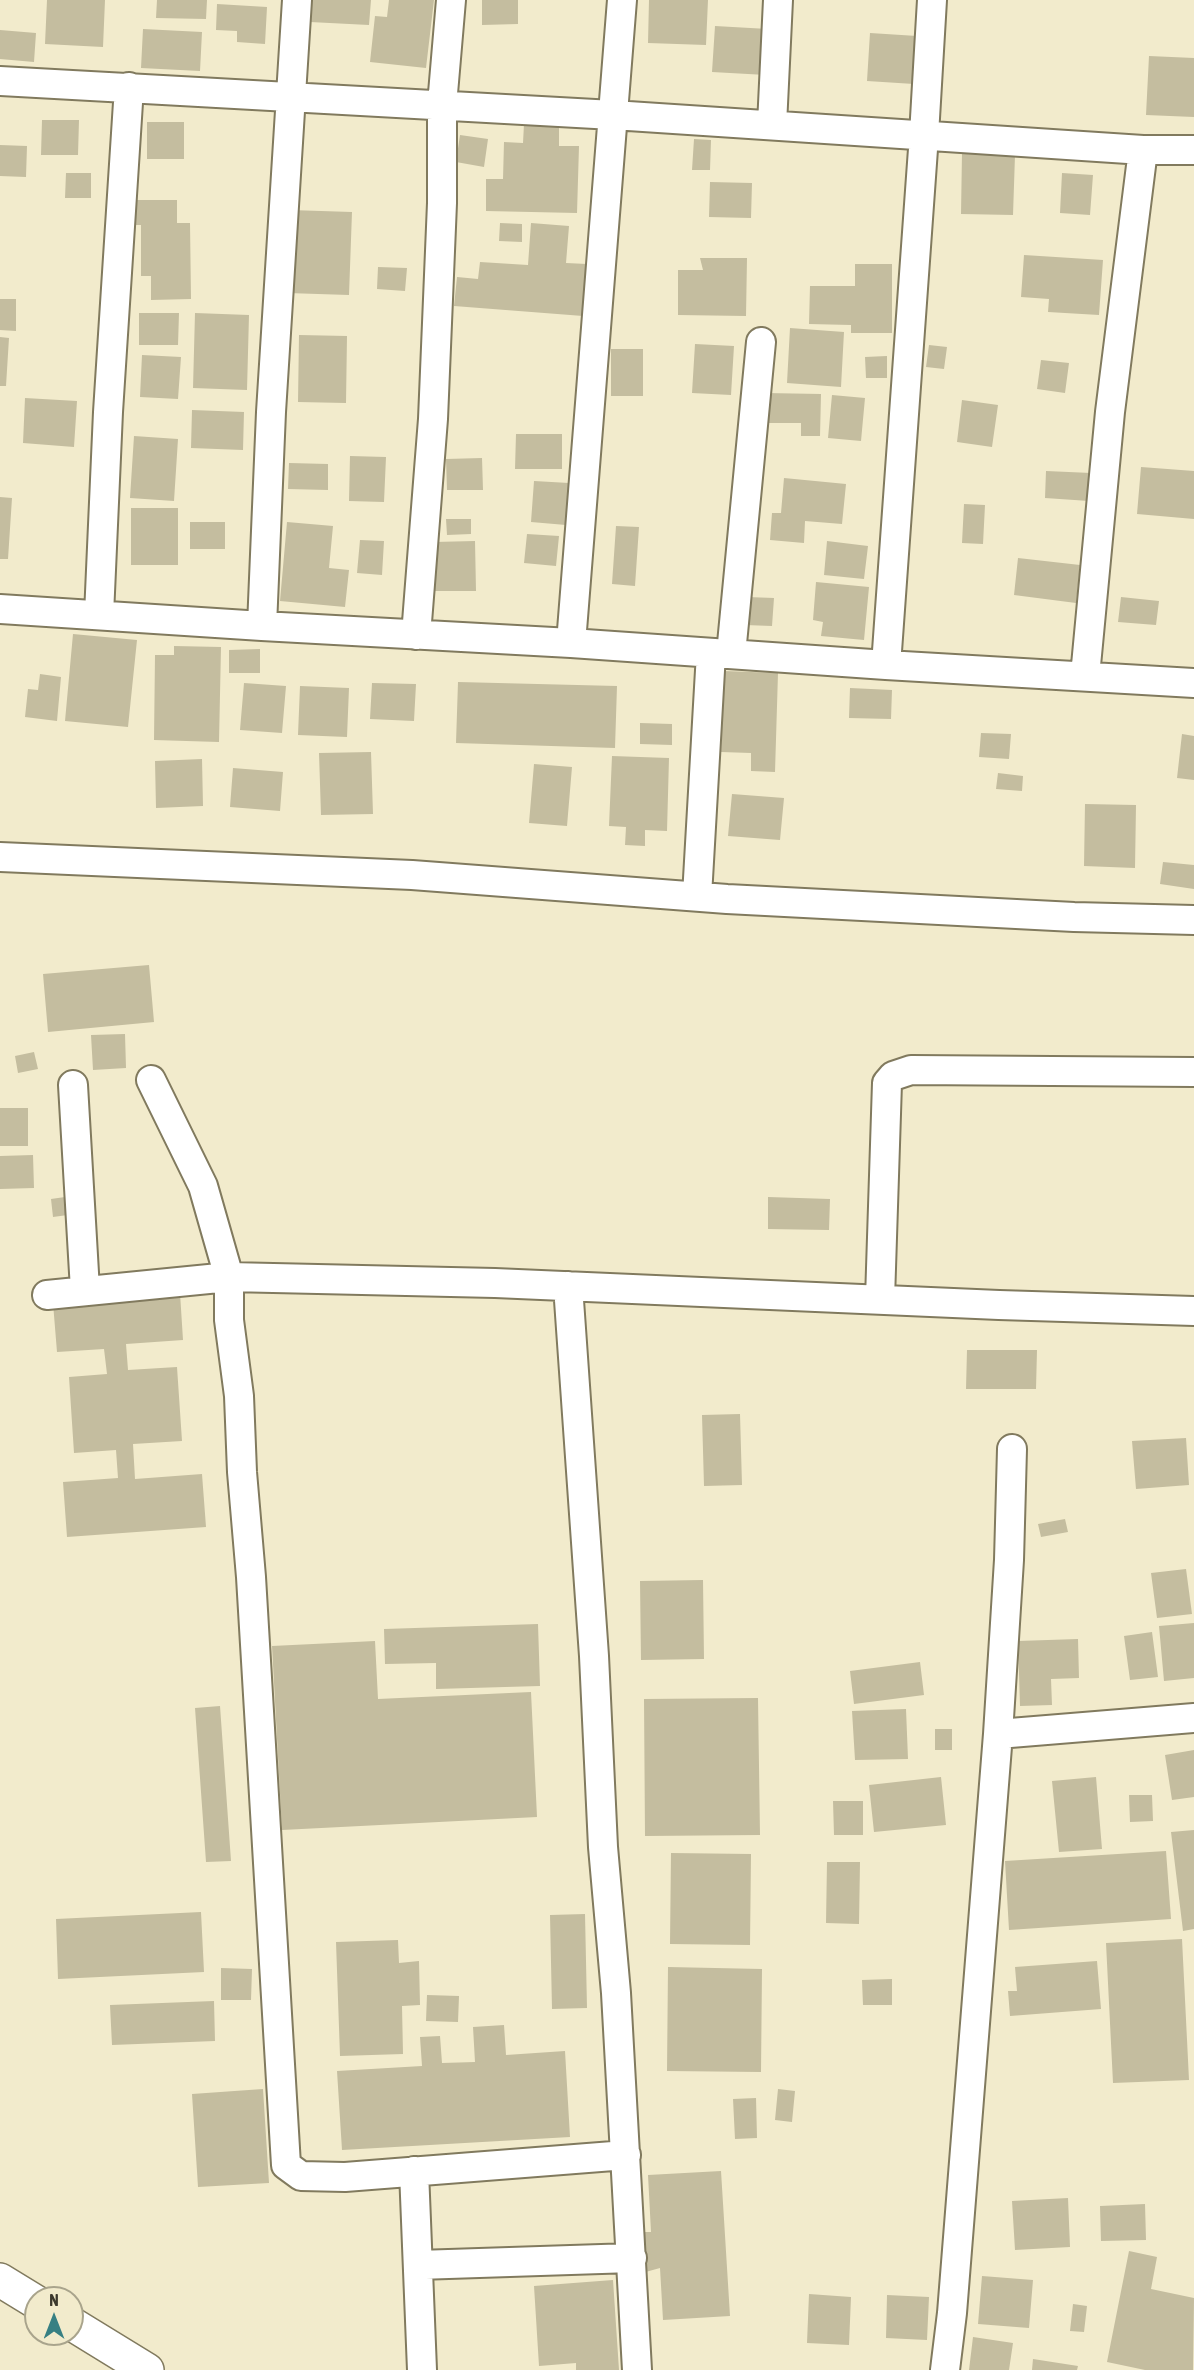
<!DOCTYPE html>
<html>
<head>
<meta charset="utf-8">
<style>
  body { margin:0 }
  #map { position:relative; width:1194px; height:2370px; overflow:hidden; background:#f2ebcc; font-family:"Asap Condensed",sans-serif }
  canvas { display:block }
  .north { position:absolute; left:24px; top:2286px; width:60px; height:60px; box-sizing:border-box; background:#f2ebcc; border:2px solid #a9a48c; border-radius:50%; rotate:0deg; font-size:16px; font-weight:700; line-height:24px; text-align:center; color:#3c392d }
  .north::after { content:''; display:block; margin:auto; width:21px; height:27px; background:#378083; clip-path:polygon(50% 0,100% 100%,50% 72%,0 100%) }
</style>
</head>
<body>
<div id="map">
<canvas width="1194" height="2370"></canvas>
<div class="north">N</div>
</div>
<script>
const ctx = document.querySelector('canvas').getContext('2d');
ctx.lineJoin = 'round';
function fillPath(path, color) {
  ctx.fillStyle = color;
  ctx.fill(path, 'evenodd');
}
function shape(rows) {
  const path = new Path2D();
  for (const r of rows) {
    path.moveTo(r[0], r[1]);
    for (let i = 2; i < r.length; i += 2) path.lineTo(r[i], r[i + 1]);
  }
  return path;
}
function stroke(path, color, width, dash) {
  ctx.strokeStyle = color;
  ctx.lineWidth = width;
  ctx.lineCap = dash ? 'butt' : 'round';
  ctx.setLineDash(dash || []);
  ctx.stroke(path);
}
fillPath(shape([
  [47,0,105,0,103,47,45,44],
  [157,0,207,0,206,19,156,18],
  [312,0,371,0,369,25,310,22],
  [389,0,434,0,426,68,370,62,375,16,387,17],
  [482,0,518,0,518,24,482,25],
  [649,0,708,0,706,45,648,43],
  [217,4,267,7,265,44,237,42,237,31,216,30],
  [715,26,768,29,766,75,712,72],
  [143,29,202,32,200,71,141,68],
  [0,30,36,33,34,62,0,59],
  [870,33,917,36,914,84,867,81],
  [1149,56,1194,58,1194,117,1146,115],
  [42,120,79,120,78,155,41,155],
  [147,122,184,122,184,159,147,159],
  [524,124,559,125,559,146,579,146,577,213,486,211,486,179,503,179,504,142,523,143],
  [460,135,488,139,484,167,456,162],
  [694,139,711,140,710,170,692,170],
  [0,145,27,146,26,177,0,176],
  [962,153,1015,155,1013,215,961,214],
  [66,173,91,173,91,198,65,198],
  [1062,173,1093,175,1090,215,1060,213],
  [710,182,752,183,751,218,709,217],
  [131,200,177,200,177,223,190,223,191,299,151,300,151,276,141,276,141,225,131,225],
  [290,210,352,212,349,295,287,293],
  [500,223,522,224,522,242,499,241],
  [531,223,569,226,566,263,587,264,583,316,454,306,457,277,478,279,480,262,528,265],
  [1024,255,1103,260,1099,315,1048,312,1049,299,1021,297],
  [700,258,747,258,746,316,678,315,678,270,703,270],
  [855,264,892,264,892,333,851,333,851,325,809,324,810,286,855,286],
  [378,267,407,268,405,291,377,289],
  [0,299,16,299,16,331,0,330],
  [139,313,179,313,178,345,139,345],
  [195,313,249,315,247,390,193,388],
  [790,328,844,332,841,387,787,383],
  [299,335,347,336,346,403,298,402],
  [0,337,9,338,6,386,0,386],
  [695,344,734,346,731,395,692,393],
  [929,345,947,347,944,369,926,367],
  [611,349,643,349,643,396,611,396],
  [142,355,181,357,178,399,140,397],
  [887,356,887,378,866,378,865,357],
  [1041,360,1069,363,1065,393,1037,389],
  [765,393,821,394,820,436,801,436,801,423,765,423],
  [832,395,865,398,861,441,828,438],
  [25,398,77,401,74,447,23,443],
  [962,400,998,405,992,447,957,442],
  [192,410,244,412,243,450,191,448],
  [516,434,562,434,562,469,515,469],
  [134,436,178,439,174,501,130,498],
  [350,456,386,457,384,502,349,501],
  [482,458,483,490,447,490,446,459],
  [289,463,328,464,328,490,288,489],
  [1141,467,1194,471,1194,519,1137,514],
  [1046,471,1091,473,1089,501,1045,498],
  [784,478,846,484,842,524,805,521,804,543,770,540,772,513,781,513],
  [534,481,569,483,566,525,531,522],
  [0,497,12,498,8,559,0,559],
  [964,504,985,505,983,544,962,543],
  [131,508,178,508,178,565,131,565],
  [446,519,471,519,471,534,447,535],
  [190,522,225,522,225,549,190,549],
  [287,522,333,526,329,568,349,570,345,607,280,601],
  [616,526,639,527,635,586,612,584],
  [527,534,559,536,556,566,524,563],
  [360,540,384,541,382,575,357,573],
  [475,541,476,591,435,591,434,542],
  [827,541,868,546,864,579,824,575],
  [1018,558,1080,565,1076,603,1014,595],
  [816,582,869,587,864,640,821,636,823,622,813,620],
  [747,597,774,598,772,626,745,625],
  [1121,597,1159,601,1156,625,1118,622],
  [73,634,137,640,128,727,65,721],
  [174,646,221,647,219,742,154,740,155,655,174,655],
  [260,649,260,673,229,673,229,650],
  [724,671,778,673,775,772,751,771,751,753,721,752],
  [40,674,61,677,57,721,25,717,28,689,38,690],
  [458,682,617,686,615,748,456,743],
  [244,683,286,686,282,733,240,730],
  [372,683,416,684,414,721,370,719],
  [300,686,349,688,347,737,298,735],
  [850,688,892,690,891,719,849,718],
  [640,723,672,724,672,745,640,744],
  [981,733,1011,734,1009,759,979,757],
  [1182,734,1194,736,1194,780,1177,778],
  [371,752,373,814,321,815,319,753],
  [612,756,669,758,667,831,645,830,645,846,625,845,626,827,609,826],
  [202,759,203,806,156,808,155,761],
  [534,764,572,767,567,826,529,823],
  [233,768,283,772,280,811,230,807],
  [998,773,1023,776,1022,791,996,789],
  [732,794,784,798,780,840,728,836],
  [1085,804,1136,805,1135,868,1084,866],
  [1163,862,1194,865,1194,889,1160,884],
  [149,965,154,1022,48,1032,43,974],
  [125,1034,126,1068,93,1070,91,1035],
  [34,1052,38,1069,18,1073,15,1056],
  [0,1108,28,1108,28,1146,0,1146],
  [33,1155,34,1188,0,1189,0,1156],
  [72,1196,75,1214,53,1217,51,1199],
  [768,1197,830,1199,829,1230,768,1229],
  [180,1293,183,1340,126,1344,128,1370,177,1367,182,1441,133,1444,135,1479,202,1474,206,1527,67,1537,63,1482,118,1478,116,1450,74,1453,69,1377,107,1374,104,1349,57,1352,53,1303],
  [967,1350,1037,1350,1036,1389,966,1389],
  [740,1414,742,1485,704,1486,702,1415],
  [1186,1438,1189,1485,1136,1489,1132,1441],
  [1065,1519,1068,1532,1041,1537,1038,1524],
  [1186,1569,1192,1614,1157,1618,1151,1573],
  [703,1580,704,1659,641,1660,640,1581],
  [1194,1623,1194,1678,1164,1681,1159,1626],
  [538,1624,540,1686,436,1689,436,1663,385,1664,384,1629],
  [1152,1632,1158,1677,1130,1680,1124,1636],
  [1078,1639,1079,1678,1051,1679,1052,1705,1020,1706,1018,1641],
  [375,1641,378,1699,531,1692,537,1817,282,1830,272,1646],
  [920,1662,924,1695,854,1704,850,1671],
  [758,1698,760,1835,645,1836,644,1699],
  [220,1706,231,1861,206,1862,195,1708],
  [906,1709,908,1759,855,1760,852,1711],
  [935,1729,952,1729,952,1750,935,1750],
  [1194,1750,1194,1797,1172,1800,1165,1755],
  [941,1777,946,1825,874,1832,869,1785],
  [1096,1777,1102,1849,1059,1852,1052,1781],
  [1129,1795,1152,1795,1153,1821,1130,1822],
  [833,1801,863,1801,863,1835,834,1835],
  [1194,1830,1194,1929,1183,1931,1171,1832],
  [1166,1851,1171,1919,1009,1930,1005,1861],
  [671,1853,751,1854,750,1945,670,1944],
  [827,1862,860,1862,859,1924,826,1923],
  [201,1912,204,1972,58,1979,56,1919],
  [585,1914,587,2008,552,2009,550,1915],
  [1182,1939,1189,2080,1113,2083,1106,1943],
  [398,1940,399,1963,419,1961,420,2005,402,2006,403,2054,340,2056,336,1942],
  [1097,1961,1101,2009,1010,2016,1008,1991,1017,1991,1015,1967],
  [668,1967,762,1969,761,2072,667,2071],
  [221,1968,252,1969,251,2000,221,2000],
  [892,1979,892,2005,863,2005,862,1980],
  [427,1995,459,1996,458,2022,426,2021],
  [214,2001,215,2041,112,2045,110,2005],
  [504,2025,506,2055,565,2051,570,2137,342,2150,337,2071,422,2066,420,2037,440,2036,442,2063,475,2062,473,2027],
  [263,2089,269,2183,198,2187,192,2094],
  [778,2089,795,2091,792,2122,775,2120],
  [756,2098,757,2138,735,2139,733,2099],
  [721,2171,730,2316,663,2320,660,2268,642,2273,640,2232,651,2232,648,2175],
  [1068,2198,1070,2247,1015,2250,1012,2201],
  [1145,2204,1146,2240,1101,2241,1100,2206],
  [1129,2251,1157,2257,1151,2289,1194,2298,1193,2370,1145,2370,1107,2362],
  [982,2276,1033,2280,1029,2328,978,2324],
  [613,2280,619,2370,576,2370,576,2363,539,2366,534,2286],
  [809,2294,851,2297,849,2345,807,2343],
  [887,2295,929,2297,927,2340,886,2338],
  [1073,2304,1087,2306,1084,2332,1070,2331],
  [973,2337,1013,2343,1009,2370,969,2370],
  [1033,2359,1078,2366,1077,2370,1032,2370]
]), '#c4bd9f');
const street = shape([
  [0,81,613,115,1143,150,1194,150],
  [772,125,778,0],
  [0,609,262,626,571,643,886,665,1194,683],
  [99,615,108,412,129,87],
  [262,626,271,412,297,0],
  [416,635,433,419,442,203,442,105,451,0],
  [571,643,622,0],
  [731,654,761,342],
  [886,665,924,135,932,0],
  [1085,676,1110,412,1143,150],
  [0,857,412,875,727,899,1074,917,1194,920],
  [697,896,711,653],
  [151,1080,203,1186,229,1277,229,1320,239,1396,242,1472,251,1577,286,2165,301,2176,345,2177,626,2155],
  [73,1085,85,1290],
  [568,1286,594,1656,603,1847,616,1993,637,2370],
  [47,1295,229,1277,495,1283,999,1305,1194,1311],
  [880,1299,887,1083,893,1076,911,1070,1194,1072],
  [998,1734,1194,1718],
  [414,2171,422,2370],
  [418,2265,632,2258],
  [945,2370,952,2313,998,1734,1009,1560,1012,1449]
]);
const secondary = shape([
  [0,2280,36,2302],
  [72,2324,147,2370]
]);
stroke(street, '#817a5e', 32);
stroke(secondary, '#817a5e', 36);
stroke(street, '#fff', 28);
stroke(secondary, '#fff', 33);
</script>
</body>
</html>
